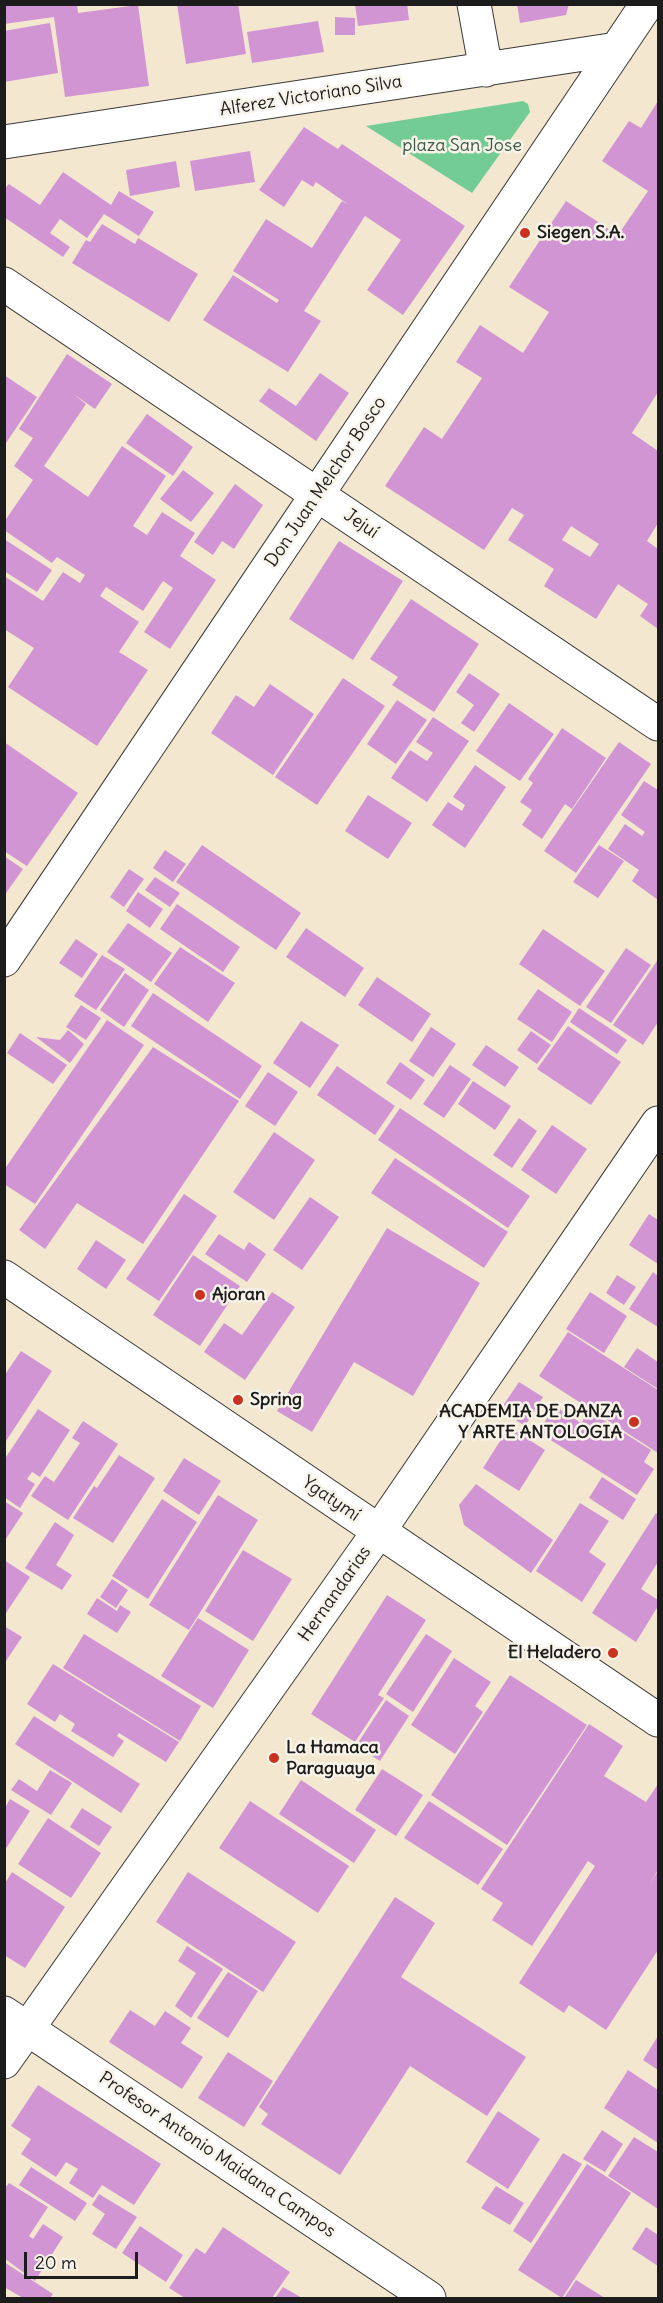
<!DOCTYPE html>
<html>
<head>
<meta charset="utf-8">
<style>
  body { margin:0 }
  #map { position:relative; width:663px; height:2303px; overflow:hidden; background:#f3e7d0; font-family:Delius,sans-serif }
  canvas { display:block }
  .frame { position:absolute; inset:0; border:6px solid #1c1c1c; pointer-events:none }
  .scale { position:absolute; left:24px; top:2252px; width:114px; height:27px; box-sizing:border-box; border:3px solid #1c1c1c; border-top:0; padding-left:8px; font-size:18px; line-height:21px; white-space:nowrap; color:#1c1c1c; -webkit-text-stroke:4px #f7f3e8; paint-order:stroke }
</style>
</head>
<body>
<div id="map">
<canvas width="663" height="2303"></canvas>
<div class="frame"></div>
<div class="scale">20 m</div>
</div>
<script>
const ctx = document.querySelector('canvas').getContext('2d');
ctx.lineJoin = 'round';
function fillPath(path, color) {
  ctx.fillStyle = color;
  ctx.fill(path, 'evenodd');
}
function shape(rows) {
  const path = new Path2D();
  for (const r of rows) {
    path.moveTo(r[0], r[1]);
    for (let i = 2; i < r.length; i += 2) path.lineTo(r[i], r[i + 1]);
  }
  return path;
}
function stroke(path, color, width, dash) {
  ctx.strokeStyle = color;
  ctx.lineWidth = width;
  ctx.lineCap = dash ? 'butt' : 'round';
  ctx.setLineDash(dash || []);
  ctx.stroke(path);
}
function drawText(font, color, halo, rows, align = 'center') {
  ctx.font = font + ' Delius,sans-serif';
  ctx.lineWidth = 5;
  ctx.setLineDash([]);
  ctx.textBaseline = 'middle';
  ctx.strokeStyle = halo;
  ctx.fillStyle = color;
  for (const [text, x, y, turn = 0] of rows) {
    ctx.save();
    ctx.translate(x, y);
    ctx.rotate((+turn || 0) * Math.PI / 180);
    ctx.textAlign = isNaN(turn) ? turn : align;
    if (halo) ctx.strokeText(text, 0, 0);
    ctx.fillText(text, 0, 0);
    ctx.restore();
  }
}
fillPath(shape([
  [523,101,528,104,530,112,472,193,366,126]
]), '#72cc93');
fillPath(shape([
  [4,4,77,4,78,13,138,5,149,86,65,97,54,17,4,24],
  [177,4,238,4,246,54,186,64],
  [355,4,407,4,409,20,358,26],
  [517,4,569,4,566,15,520,23],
  [335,17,355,18,355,35,335,35],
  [318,21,324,52,252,63,247,32],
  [50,23,58,73,4,82,4,31],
  [658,101,658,392,632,433,658,451,658,523,647,541,658,549,658,629,640,616,648,604,618,584,596,619,544,586,554,569,508,540,524,515,512,508,484,550,385,486,424,427,442,439,482,378,456,362,480,325,523,353,549,312,509,287,566,201,618,235,648,191,602,161,629,121,641,128],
  [571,526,599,544,590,557,562,540],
  [304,127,338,149,342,144,465,226,403,315,367,290,401,240,365,216,304,311,321,321,288,372,203,320,233,275,277,303,279,300,233,271,266,219,312,248,342,201,349,205,316,182,313,187,302,180,284,207,259,190],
  [250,151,255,182,195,191,190,161],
  [176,161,180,187,130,196,126,170],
  [63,172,111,205,119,191,154,212,139,236,104,214,87,238,60,219,50,233,70,247,63,257,4,217,4,189,9,184,40,205],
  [102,224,135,244,138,238,198,274,169,322,72,263,86,240,90,242],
  [67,354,112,384,95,409,72,393,86,404,44,466,88,497,122,446,166,476,133,526,147,535,162,512,195,533,180,556,216,580,170,649,144,632,173,588,163,581,143,611,106,587,100,596,139,622,119,652,148,670,97,746,8,687,34,648,4,629,4,576,43,601,63,572,80,583,85,575,57,557,52,563,4,530,4,522,33,480,14,466,33,438,19,429],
  [320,373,349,393,316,441,259,401,269,388,296,406],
  [4,375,37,397,4,446],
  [147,414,193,447,173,476,126,443],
  [183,470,214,493,191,522,160,499],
  [235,484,263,505,234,549,222,541,213,555,194,542],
  [4,539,52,570,37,592,4,571],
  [339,541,403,581,353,660,289,619],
  [411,599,479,644,434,712,392,685,398,677,370,659],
  [469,673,500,694,474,732,461,723,474,705,456,692],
  [343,678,385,706,317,805,275,777],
  [270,684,314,714,273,775,211,733,236,695,254,707],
  [397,700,427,720,396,764,367,744],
  [509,703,554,734,520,781,476,751],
  [433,717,469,741,427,802,391,778,410,750,427,761,433,753,416,742],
  [562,728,606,758,572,809,565,804,542,839,522,825,532,810,520,802,533,783,528,779],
  [4,742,78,793,27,866,4,851],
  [619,742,651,764,576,873,544,851],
  [475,765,506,787,465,848,432,825,448,802,462,811,465,805,453,797],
  [644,781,658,790,658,900,632,881,639,870,608,849,625,824,642,836,645,832,621,815],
  [368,795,412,823,388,859,345,831],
  [202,845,301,913,276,950,176,882],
  [599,845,624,861,598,898,573,882],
  [165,850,186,864,173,882,153,868],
  [4,856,23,869,4,896],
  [129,869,144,879,124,907,110,897],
  [155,877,180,893,170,907,145,890],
  [138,892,163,909,150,928,126,911],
  [177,904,240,947,223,972,160,929],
  [128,923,172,953,151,982,107,952],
  [306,928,364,968,345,997,286,957],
  [543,929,605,971,580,1006,519,964],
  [76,939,98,954,82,978,59,963],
  [180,947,235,983,208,1022,154,984],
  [626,948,651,965,611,1023,586,1007],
  [102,955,125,969,96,1010,74,996],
  [657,961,658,1022,643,1045,613,1025],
  [125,973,149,990,124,1027,100,1010],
  [377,977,431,1014,412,1042,358,1005],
  [538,989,572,1012,552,1042,517,1019],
  [153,993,262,1066,240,1099,131,1026],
  [81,1005,101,1018,86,1040,66,1027],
  [579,1008,627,1040,617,1054,570,1022],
  [107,1020,144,1045,35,1204,4,1184,4,1170],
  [301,1021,339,1045,310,1088,273,1063],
  [568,1026,621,1062,591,1105,537,1069],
  [431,1027,456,1044,433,1077,409,1061],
  [68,1030,84,1044,70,1063,36,1037,60,1040],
  [531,1031,551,1045,537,1064,517,1050],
  [20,1033,67,1065,53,1084,7,1053],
  [486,1045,519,1067,505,1087,472,1065],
  [153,1047,239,1101,143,1244,77,1203,45,1249,19,1230],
  [400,1062,425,1080,411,1100,386,1083],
  [450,1065,471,1079,444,1118,423,1104],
  [337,1066,395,1106,375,1135,317,1095],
  [268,1072,298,1092,275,1126,245,1106],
  [473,1081,511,1106,495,1130,458,1104],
  [400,1108,530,1196,508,1228,378,1140],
  [519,1118,537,1131,512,1168,493,1155],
  [552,1125,587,1149,556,1194,521,1170],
  [274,1132,315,1160,274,1220,233,1192],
  [395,1158,508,1232,484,1268,371,1193],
  [184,1194,217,1216,159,1301,126,1279],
  [310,1197,339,1217,302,1270,273,1250],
  [649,1214,658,1220,658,1264,629,1245],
  [387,1228,480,1283,413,1396,354,1362,312,1432,277,1411],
  [219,1234,244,1250,249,1242,266,1254,247,1282,205,1254],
  [96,1240,126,1260,106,1289,77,1269],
  [193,1255,240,1286,200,1346,153,1315],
  [653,1272,658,1276,658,1327,629,1309],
  [617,1275,636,1287,624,1305,606,1293],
  [272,1292,295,1307,245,1380,204,1352,224,1323,242,1335],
  [590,1292,627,1316,604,1353,566,1329],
  [568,1332,658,1390,658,1453,539,1376],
  [637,1348,658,1362,658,1389,624,1367],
  [21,1351,52,1371,4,1444,4,1376],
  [519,1382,543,1397,525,1426,500,1410],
  [555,1406,581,1423,589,1411,651,1450,644,1462,654,1469,637,1495,538,1432],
  [38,1409,70,1430,40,1477,32,1472,27,1479,35,1484,20,1508,4,1497,4,1460],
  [83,1421,118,1444,68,1520,31,1496,45,1476,54,1482,80,1443,72,1438],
  [509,1427,545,1450,519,1491,483,1468],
  [119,1455,155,1478,113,1543,73,1518,94,1486,97,1488],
  [184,1458,221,1481,199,1515,163,1491],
  [602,1477,636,1499,623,1520,589,1498],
  [476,1484,553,1540,531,1573,464,1525,459,1505],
  [218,1495,258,1520,189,1630,149,1605],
  [162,1499,197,1522,148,1599,112,1576],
  [4,1501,23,1513,4,1542],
  [580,1503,609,1521,589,1552,606,1564,582,1602,536,1571],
  [656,1513,658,1515,658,1562,641,1589,658,1600,658,1606,636,1642,592,1613],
  [55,1522,74,1535,56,1565,72,1575,62,1590,25,1568],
  [243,1550,292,1579,253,1641,205,1611],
  [4,1560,30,1577,4,1616],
  [112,1579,128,1590,116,1608,100,1597],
  [387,1595,426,1620,378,1695,384,1698,355,1742,311,1714],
  [97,1598,117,1611,120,1605,131,1612,117,1633,87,1614],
  [198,1618,249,1650,213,1708,161,1676],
  [4,1626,22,1637,4,1664],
  [84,1634,201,1706,180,1741,63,1668],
  [426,1634,452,1651,413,1712,386,1694],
  [454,1658,491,1682,475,1706,483,1712,455,1754,411,1725],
  [53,1664,179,1742,166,1762,119,1733,117,1736,124,1741,113,1757,71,1731,75,1724,60,1714,55,1722,27,1704],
  [510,1675,587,1725,507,1845,431,1795],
  [386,1700,409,1716,380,1761,356,1746],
  [34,1716,140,1784,121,1813,15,1744],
  [589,1724,623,1746,604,1776,646,1802,658,1784,658,1870,649,1885,658,1871,658,1950,606,2030,569,2005,564,2013,519,1983,595,1866,588,1861,532,1946,492,1920,503,1903,481,1889],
  [382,1769,423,1795,396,1836,355,1810],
  [50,1770,72,1783,51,1815,11,1790,19,1779,37,1791],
  [301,1780,376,1830,354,1863,279,1814],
  [10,1799,30,1811,5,1850,5,1808],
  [250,1801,349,1866,318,1913,219,1848],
  [429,1801,503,1849,478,1885,404,1838],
  [82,1808,112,1827,99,1846,70,1827],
  [48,1818,101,1853,71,1898,18,1864],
  [12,1872,65,1907,25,1968,4,1955,4,1885],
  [188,1872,296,1942,263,1992,156,1922],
  [395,1897,435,1923,401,1977,526,2057,487,2116,410,2066,340,2175,261,2124,268,2114,259,2107],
  [187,1946,223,1969,191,2018,175,2006,196,1973,178,1961],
  [228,1972,258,1991,228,2038,197,2018],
  [130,2010,155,2026,165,2011,191,2028,181,2043,203,2057,182,2089,109,2042],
  [658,2036,658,2070,643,2060],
  [228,2052,273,2081,244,2127,198,2098],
  [628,2070,658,2090,658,2143,604,2108],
  [38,2085,161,2164,134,2205,102,2185,93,2198,69,2183,78,2169,66,2162,56,2177,21,2154,31,2139,11,2126],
  [498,2111,540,2139,508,2189,466,2162],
  [602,2130,623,2144,605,2172,583,2159],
  [634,2137,658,2152,658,2209,608,2176],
  [563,2153,582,2164,531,2243,513,2231],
  [587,2164,631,2193,562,2298,518,2270],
  [31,2167,87,2203,75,2221,19,2185],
  [9,2183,48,2207,29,2236,33,2239,43,2224,63,2237,35,2281,4,2258,4,2189],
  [496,2186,524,2203,510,2225,481,2208],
  [99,2194,137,2217,116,2249,92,2234,105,2214,92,2205],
  [140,2226,183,2255,166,2282,122,2253],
  [223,2227,290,2272,272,2298,185,2298,169,2288,196,2248,205,2254],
  [646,2227,658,2235,658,2266,632,2249],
  [4,2262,53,2294,50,2298,23,2298,4,2287],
  [576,2280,605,2298,564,2298],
  [283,2287,302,2298,275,2298]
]), '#d195d4');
const minor = shape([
  [474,4,486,70],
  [4,142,617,49],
  [4,284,658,724],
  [4,960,647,4],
  [4,1277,658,1720],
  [4,2013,429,2298],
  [4,2062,379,1531,658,1123]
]);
stroke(minor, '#3c3a37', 35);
stroke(minor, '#fff', 33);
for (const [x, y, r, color] of [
  [525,233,6,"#c8321e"],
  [200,1295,6,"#c8321e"],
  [238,1400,6,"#c8321e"],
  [634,1422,6,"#c8321e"],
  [613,1653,6,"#c8321e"],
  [274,1758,6,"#c8321e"]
]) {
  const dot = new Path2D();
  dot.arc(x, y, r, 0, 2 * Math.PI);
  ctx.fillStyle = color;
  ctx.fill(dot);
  stroke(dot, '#f7f3e8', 2);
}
drawText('18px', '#1c1c1c', '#f7f3e8', [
  ["Alferez Victoriano Silva",311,96,-9],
  ["Don Juan Melchor Bosco",326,482,-56],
  ["Jejuí",361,524,34],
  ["Ygatymí",331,1499,34],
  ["Hernandarias",335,1594,-55],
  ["Profesor Antonio Maidana Campos",217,2155,34]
]);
drawText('18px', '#3a5a46', '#f7f3e8', [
  ["plaza San Jose",462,146]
]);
drawText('bold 18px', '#1c1c1c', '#f7f3e8', [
  ["Siegen S.A.",537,233],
  ["Ajoran",212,1295],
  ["Spring",250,1400],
  ["ACADEMIA DE DANZA",622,1412,"right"],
  ["Y ARTE ANTOLOGIA",622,1433,"right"],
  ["El Heladero",601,1653,"right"],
  ["La Hamaca",286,1748],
  ["Paraguaya",286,1769]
], 'left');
</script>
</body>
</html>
